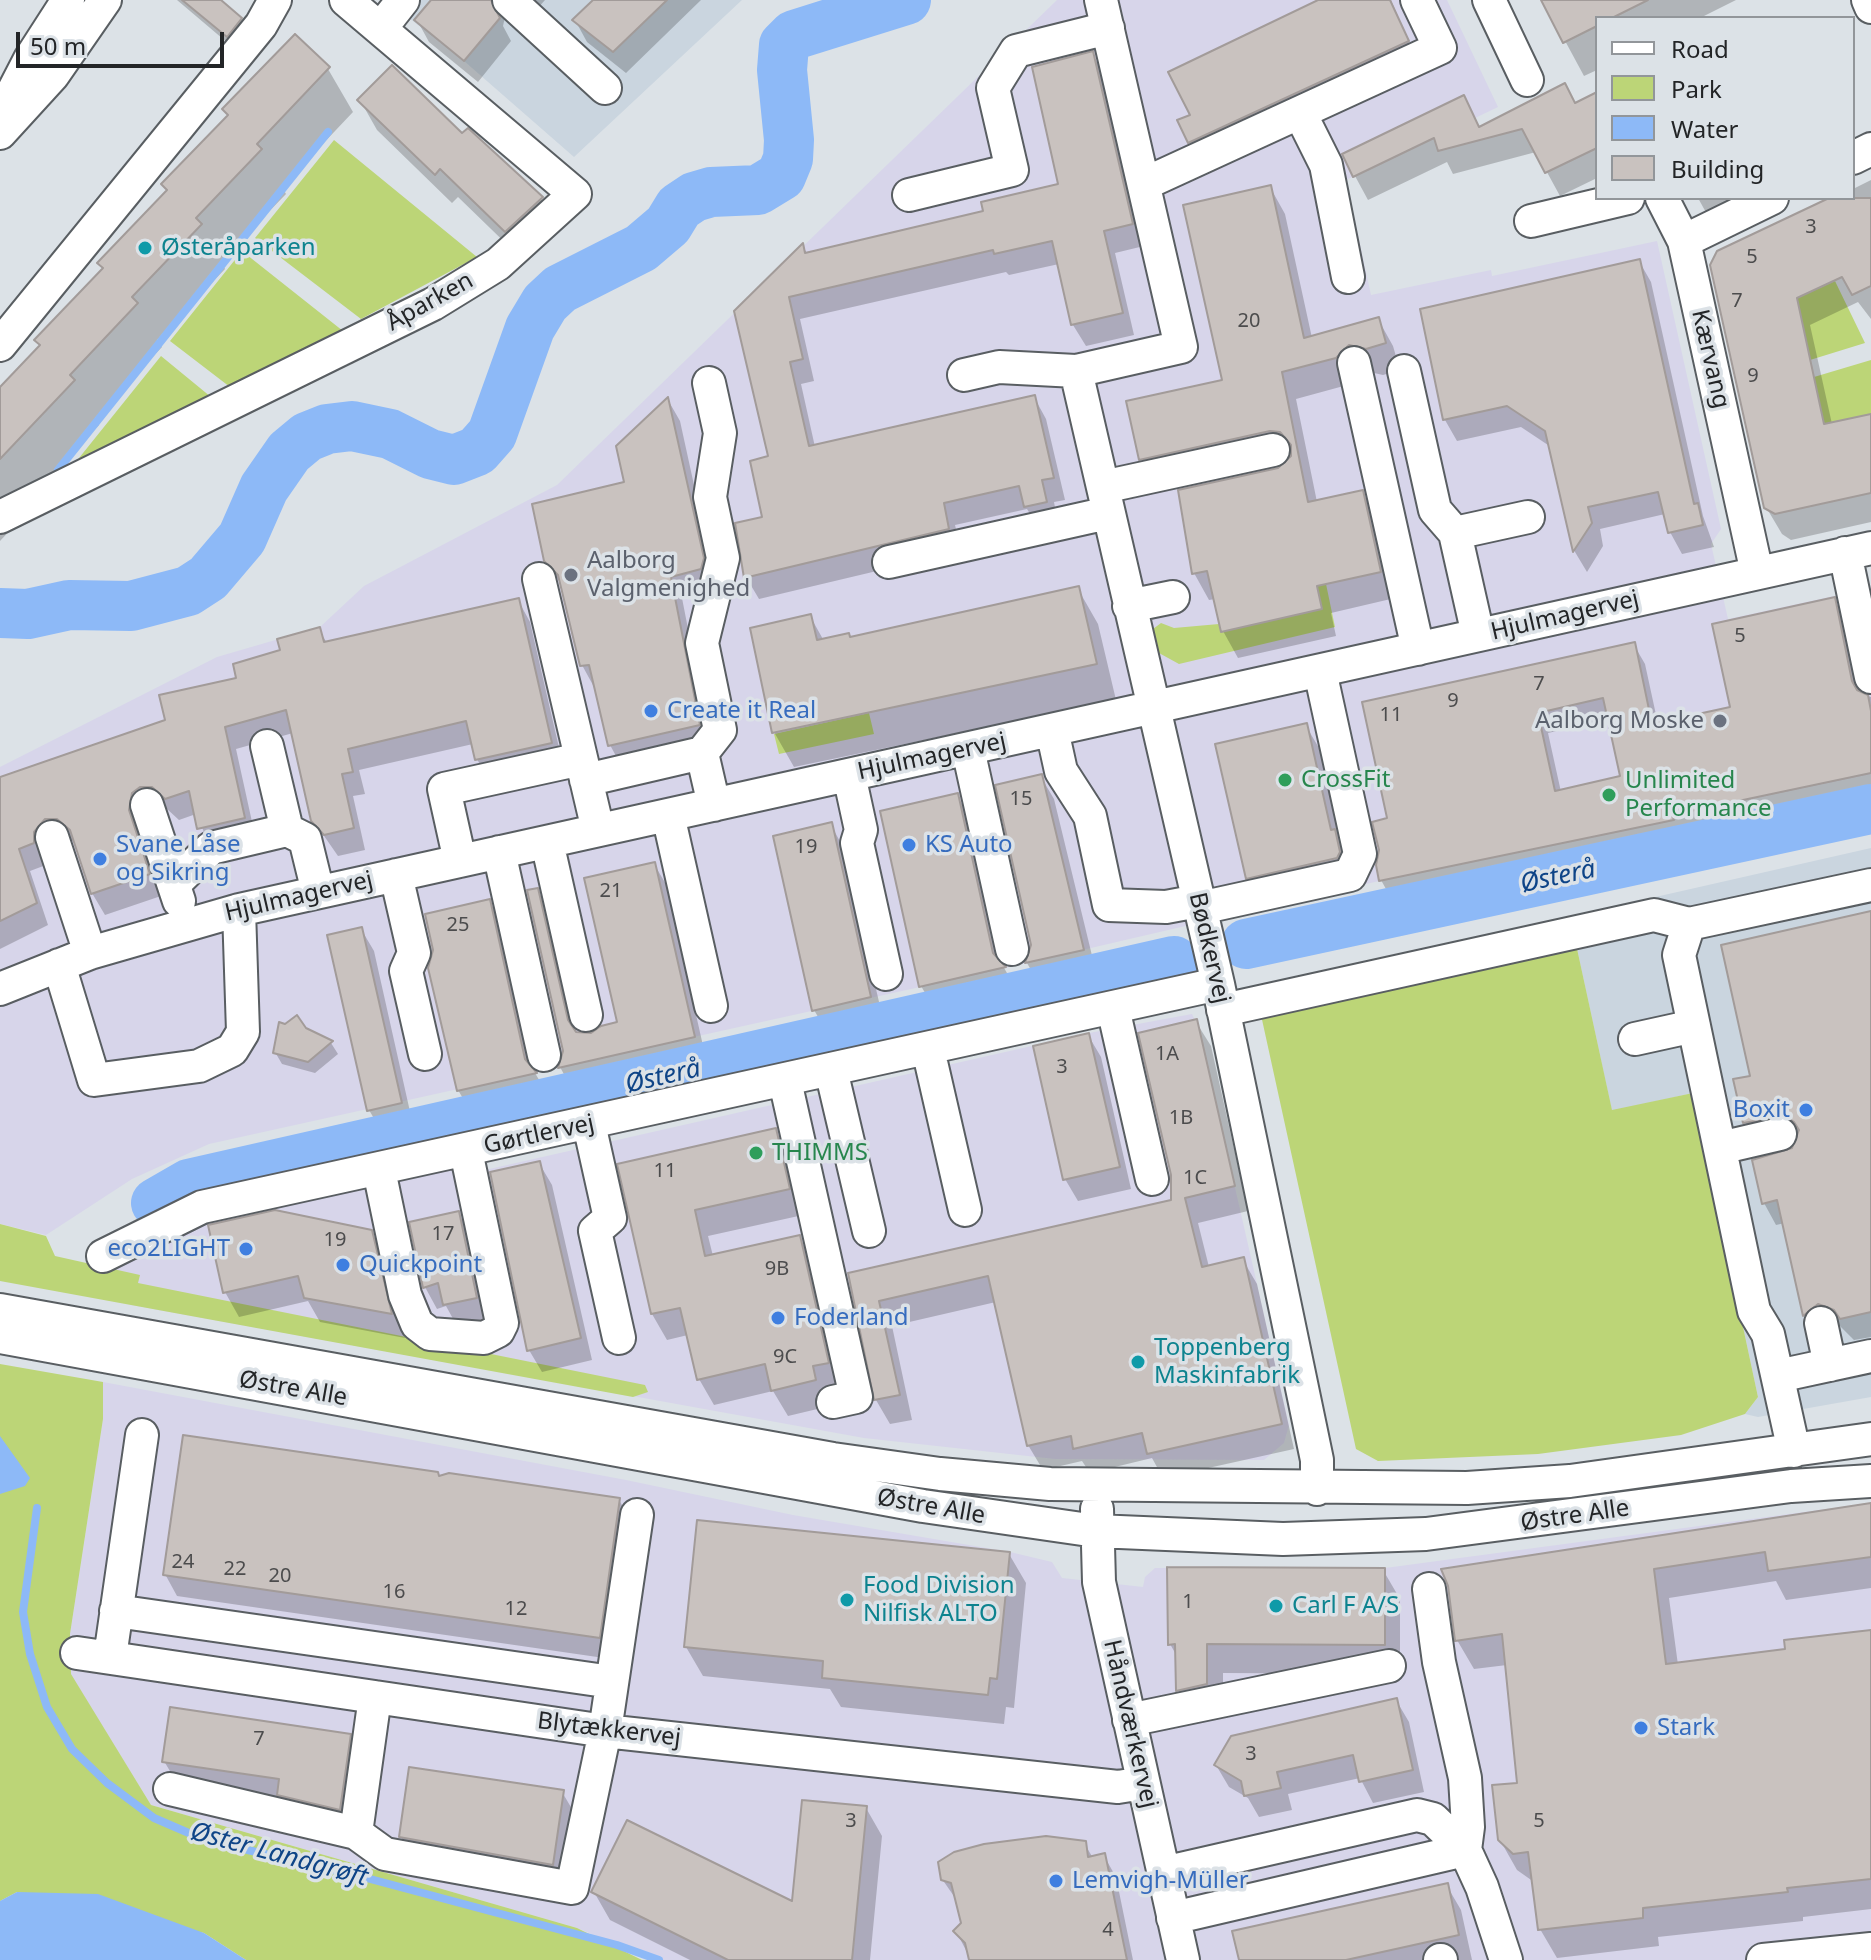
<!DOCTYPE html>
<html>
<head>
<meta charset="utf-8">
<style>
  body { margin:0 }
  #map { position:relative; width:1871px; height:1960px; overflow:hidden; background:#dce2e7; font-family:"Noto Sans",sans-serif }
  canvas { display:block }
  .legend { position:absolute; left:1595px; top:16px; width:260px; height:184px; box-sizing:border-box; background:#dce2e7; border:2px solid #92969a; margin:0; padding:10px 14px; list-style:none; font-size:24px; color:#232527 }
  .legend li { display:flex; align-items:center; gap:16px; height:40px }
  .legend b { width:40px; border:2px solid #92969a }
  .scale { position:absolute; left:16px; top:32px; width:208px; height:36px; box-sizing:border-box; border:4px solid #232527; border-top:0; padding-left:10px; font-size:24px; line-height:28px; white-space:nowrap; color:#232527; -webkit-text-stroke:6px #dce2e7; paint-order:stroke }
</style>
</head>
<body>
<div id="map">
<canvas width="1871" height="1960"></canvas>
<ul class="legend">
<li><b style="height:10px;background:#fff"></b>Road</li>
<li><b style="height:22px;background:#bcd577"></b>Park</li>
<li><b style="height:22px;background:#8db9f7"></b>Water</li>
<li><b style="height:22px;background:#c9c2bf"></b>Building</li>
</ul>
<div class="scale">50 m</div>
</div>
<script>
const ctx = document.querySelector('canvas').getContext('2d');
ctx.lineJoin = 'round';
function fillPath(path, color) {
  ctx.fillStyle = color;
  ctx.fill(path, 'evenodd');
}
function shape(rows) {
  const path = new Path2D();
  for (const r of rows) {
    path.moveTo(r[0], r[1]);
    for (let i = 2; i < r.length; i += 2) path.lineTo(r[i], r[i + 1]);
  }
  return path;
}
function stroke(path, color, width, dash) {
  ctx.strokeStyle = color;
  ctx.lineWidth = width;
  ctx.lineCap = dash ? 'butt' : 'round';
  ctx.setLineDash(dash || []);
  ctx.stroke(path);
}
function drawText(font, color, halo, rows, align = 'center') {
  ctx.font = font + ' "Noto Sans",sans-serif';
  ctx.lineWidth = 7;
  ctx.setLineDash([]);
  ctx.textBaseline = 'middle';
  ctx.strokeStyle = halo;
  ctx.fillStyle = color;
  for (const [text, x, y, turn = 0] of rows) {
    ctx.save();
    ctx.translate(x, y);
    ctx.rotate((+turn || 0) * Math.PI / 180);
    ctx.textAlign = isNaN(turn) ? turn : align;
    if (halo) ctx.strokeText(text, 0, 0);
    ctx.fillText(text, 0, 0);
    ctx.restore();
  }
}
fillPath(shape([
  [386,0,742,0,574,157,464,61],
  [1871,848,1871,1397,1758,1417,1745,1414,1758,1397,1693,1093,1612,1111,1576,944,1656,925,1651,898]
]), '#cad5df');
fillPath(shape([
  [1057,0,1447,0,1498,107,1346,180,1371,295,1491,270,1492,276,1657,241,1721,529,1711,544,1728,619,1871,588,1871,774,1673,815,1674,820,1379,881,979,974,209,1144,132,1179,46,1235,0,1224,0,767,217,657,320,627,364,586,557,485],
  [1192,1014,1199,1029,1289,1425,1284,1443,1264,1460,1055,1459,864,1438,131,1305,104,1267,195,1221,460,1163,463,1175,1089,1033],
  [103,1382,626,1480,793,1515,1010,1552,1052,1562,1062,1578,1143,1587,1145,1577,1155,1568,1385,1568,1871,1503,1871,1960,653,1960,577,1928,151,1805,71,1675,70,1634,103,1419]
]), '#d7d5ea');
fillPath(shape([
  [334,140,477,257,361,319,255,238],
  [242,251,343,331,230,387,170,341],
  [1835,281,1865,343,1810,360,1797,298],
  [161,356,211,397,75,463],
  [1871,360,1871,414,1824,424,1814,377],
  [1324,518,1339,581,1326,584,1335,627,1179,664,1159,653,1153,629,1161,623,1174,628,1219,624,1221,631,1322,609,1303,522],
  [869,713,874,734,779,754,774,734],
  [1576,944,1612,1110,1693,1093,1758,1397,1745,1414,1681,1435,1538,1454,1378,1461,1356,1449,1261,1015],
  [0,1224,46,1236,55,1256,140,1275,138,1283,645,1385,648,1392,633,1397,0,1281],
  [0,1364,103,1382,103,1419,70,1634,71,1674,151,1805,577,1928,642,1960,246,1960,204,1933,17,1892,0,1901]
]), '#bcd577');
fillPath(shape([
  [0,1436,30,1478,25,1486,0,1494],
  [17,1892,98,1894,204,1933,246,1960,0,1960,0,1901]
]), '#8db9f7');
fillPath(shape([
  [177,0,217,0,241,19,249,33,236,50],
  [433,0,545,0,537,9,507,8,503,26,511,41,478,82,429,42,417,20],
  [596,0,701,0,626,73,587,42,575,20],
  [1323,0,1391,0,1411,48,1194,148,1190,142,1192,116],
  [1543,0,1736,0,1700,18,1597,18,1597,70,1584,76],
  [1092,54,1105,75,1144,246,1115,253,1134,335,1086,346,1073,325,1059,264,1009,275,1006,272,800,319,814,381,801,384,815,447,1034,397,1046,419,1065,500,1054,502,1058,524,1039,528,1027,509,955,525,961,551,759,599,746,577,765,519,770,458,737,312,803,246,807,254,986,213,1061,185],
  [328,69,353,112,282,187,286,194,221,261,225,269,157,340,162,347,95,418,99,425,31,495,36,503,0,541,0,389,40,347,37,340,104,270,100,263,168,192,229,117,225,109],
  [1597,94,1597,178,1560,196,1536,152,1453,174,1447,162,1368,200,1355,176,1463,97,1480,129,1576,105],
  [360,100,462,136,468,131,541,199,558,228,523,260,458,197,452,203,377,130],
  [1871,180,1871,319,1858,302,1810,325,1832,424,1871,416,1871,522,1791,540,1782,534,1766,507,1712,265,1833,198,1853,198,1853,189],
  [1270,187,1285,214,1312,338,1378,319,1393,346,1400,370,1383,375,1365,371,1351,384,1296,399,1317,502,1362,492,1377,519,1395,598,1331,613,1336,636,1238,658,1223,631,1215,599,1209,600,1194,573,1292,458,1157,486,1141,459,1224,381],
  [1698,198,1755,198,1708,216],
  [1639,261,1651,282,1703,516,1714,547,1682,554,1670,532,1665,514,1600,529,1603,546,1587,572,1575,552,1551,447,1521,427,1457,441,1445,420,1422,311],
  [668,400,680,421,715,581,712,591,682,598,711,747,622,767,610,745,594,687,582,665,562,586,546,560,627,483],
  [1078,589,1098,624,1116,700,794,767,774,732,810,616,824,641,851,639],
  [1834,599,1845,619,1861,694,1871,697,1871,795,1682,835,1684,840,1392,900,1381,880,1390,820,1364,704,1634,645,1645,664,1658,724,1732,709],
  [1610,719,1623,778,1561,792,1548,733],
  [518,600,530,622,563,765,489,781,477,759,473,744,359,770,365,794,353,796,365,850,338,856,313,820,293,733,236,749,256,840,212,850,196,814,179,820,166,808,153,809,161,896,105,915,92,893,77,845,71,840,58,841,46,865,30,871,48,925,0,949,0,777,167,722,319,630,327,643],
  [1306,726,1319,748,1340,842,1351,875,1260,900,1247,878],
  [1041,777,1054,799,1096,972,1039,984,1027,963,1033,945],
  [957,796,970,817,1003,966,1016,989,934,1008,921,986],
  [831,825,843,847,883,1019,827,1032,814,1010],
  [654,864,667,886,706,1059,572,1089,560,1067,565,1051,537,890,550,912,577,1034,591,1035,620,1024],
  [489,901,502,923,535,1073,548,1095,471,1112,458,1090],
  [1871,914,1871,1337,1854,1340,1840,1326,1829,1326,1817,1336,1805,1315,1785,1223,1776,1225,1764,1203,1798,1137,1758,1144,1745,1122,1752,1077],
  [1825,1300,1808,1315,1808,1309],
  [361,929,374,951,413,1125,382,1132,369,1110],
  [1196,1022,1211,1046,1248,1211,1198,1223,1209,1267,1243,1260,1257,1284,1294,1449,1163,1478,1152,1458,1090,1473,1082,1461,1043,1470,1028,1445,996,1302,892,1326,912,1420,890,1424,876,1400,850,1275,1173,1202],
  [305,1030,331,1043,338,1054,315,1073,282,1064,275,1052],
  [1088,1035,1101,1057,1131,1189,1078,1201,1065,1179],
  [775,1130,790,1156,803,1215,708,1236,713,1256,799,1237,814,1263,842,1389,830,1406,788,1416,773,1391,714,1405,699,1379,688,1335,667,1340,652,1314,620,1166],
  [539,1163,552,1185,592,1360,542,1372,529,1350],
  [458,1213,471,1235,488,1319,457,1326,446,1306,437,1309,425,1287],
  [371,1232,385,1257,405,1338,320,1322,308,1301,239,1317,225,1292],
  [439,1478,619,1500,632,1522,611,1659,177,1596,165,1574],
  [1871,1505,1871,1588,1786,1600,1776,1581,1669,1598,1678,1665,1787,1651,1871,1632,1871,1909,1803,1917,1803,1921,1658,1937,1659,1946,1557,1958,1540,1929,1534,1882,1517,1870,1500,1840,1519,1785,1507,1665,1474,1669,1457,1640,1450,1586],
  [1009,1554,1026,1583,1014,1708,1006,1707,1004,1724,841,1707,830,1689,703,1676,686,1647],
  [1383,1570,1400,1599,1400,1674,1223,1673,1223,1714,1194,1720,1178,1690,1178,1658,1170,1644],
  [1396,1700,1409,1722,1424,1792,1373,1803,1360,1778,1288,1794,1292,1810,1259,1817,1248,1798,1229,1787,1216,1765],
  [349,1736,362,1758,352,1831,292,1816,281,1798,177,1783,164,1761],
  [562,1792,575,1814,564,1886,414,1859,401,1837],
  [866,1808,882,1836,870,1960,690,1960,610,1920,594,1892,794,1904],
  [1084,1843,1093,1858,1104,1856,1116,1877,1133,1960,971,1960,956,1931,964,1923,958,1902,942,1879],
  [1447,1886,1461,1910,1472,1960,1241,1960]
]), '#0003');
stroke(shape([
  [58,470,328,132],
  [37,1508,23,1612,30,1654,47,1707,72,1749,107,1783,154,1818,205,1840,359,1876,617,1945,659,1960]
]), '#8db9f7', 8);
stroke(shape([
  [0,613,28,614,69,605,131,606,188,591,208,578,242,538,264,488,289,452,307,437,327,429,352,426,390,434,430,454,454,460,477,451,492,434,530,328,545,303,560,289,641,248,668,225,679,207,694,197,711,192,758,190,781,176,788,159,789,140,782,70,784,45,794,35,906,0],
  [1246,944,1871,809],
  [156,1203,189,1184,1174,961]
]), '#8db9f7', 50);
const building = shape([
  [182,0,221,0,242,18,227,37,182,0],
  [431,0,491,0,500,18,464,61,414,20,431,0],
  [593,0,667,0,613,52,572,20,593,0],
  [1318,0,1390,0,1409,41,1188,143,1177,120,1190,115,1168,72,1318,0],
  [1541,0,1648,0,1612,18,1597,18,1597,26,1563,43,1541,0],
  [295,34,330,67,257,144,262,149,196,218,202,224,132,297,138,303,70,375,75,380,0,459,0,387,40,345,34,340,103,268,97,263,167,190,161,184,228,115,222,109,295,34],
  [1093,51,1133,224,1104,231,1123,313,1071,325,1052,241,994,254,993,250,789,297,803,359,790,362,809,446,1035,395,1054,478,1042,480,1047,502,1024,507,1019,486,944,503,949,529,744,578,735,523,762,517,750,461,768,456,734,311,803,243,805,253,983,211,981,202,1058,184,1032,67,1093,51],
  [392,65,462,133,468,128,543,197,505,232,440,169,435,175,357,100,392,65],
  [1565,83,1575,103,1597,92,1597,148,1545,173,1522,129,1438,151,1434,138,1353,177,1342,154,1464,95,1479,127,1565,83],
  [1271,185,1304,338,1379,317,1386,343,1366,349,1349,345,1336,358,1282,372,1308,502,1363,490,1381,572,1317,586,1322,609,1221,632,1207,571,1192,574,1178,490,1278,468,1291,456,1291,445,1280,432,1270,431,1139,460,1126,401,1222,380,1183,205,1271,185],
  [1829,198,1871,198,1871,286,1852,295,1842,277,1797,298,1824,424,1871,414,1871,493,1775,514,1764,508,1710,265,1717,251,1829,198],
  [1640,259,1694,504,1698,503,1703,525,1668,533,1658,492,1588,507,1592,523,1573,552,1545,431,1507,406,1443,420,1420,309,1640,259],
  [668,397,704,558,701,569,671,577,700,725,608,746,589,665,580,666,558,575,544,561,532,504,624,482,616,446,668,397],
  [1079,586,1097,664,772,733,750,628,811,614,817,640,849,633,850,637,1079,586],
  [1835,597,1852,681,1857,690,1868,695,1871,711,1871,773,1672,815,1674,820,1379,881,1376,865,1379,850,1372,822,1387,818,1362,702,1635,642,1652,724,1730,707,1712,624,1835,597],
  [1603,698,1620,776,1555,791,1538,713,1603,698],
  [519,598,552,743,475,760,466,721,348,749,353,772,342,774,354,828,324,835,311,821,286,710,225,727,245,818,197,829,189,791,165,799,152,787,140,787,132,793,129,810,150,874,91,894,70,830,57,819,45,819,34,832,34,843,19,849,37,903,0,921,0,777,165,720,159,695,236,678,233,664,280,650,277,639,320,627,324,642,519,598],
  [1307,723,1331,830,1335,829,1340,852,1337,858,1246,879,1215,744,1307,723],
  [1042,774,1084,950,1025,963,1031,945,995,785,1042,774],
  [958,793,993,953,1006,967,919,987,880,811,958,793],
  [832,822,871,997,812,1011,773,836,832,822],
  [655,862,695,1037,558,1068,563,1051,527,890,538,888,568,1020,576,1032,591,1033,601,1026,617,1022,584,878,655,862],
  [490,899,525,1059,537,1073,457,1091,428,968,433,950,425,914,490,899],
  [1871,911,1871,1312,1840,1319,1834,1310,1818,1304,1803,1316,1777,1200,1762,1204,1752,1160,1792,1148,1799,1130,1794,1122,1785,1116,1743,1123,1733,1079,1750,1076,1721,945,1871,911],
  [362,927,402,1103,367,1111,327,935,362,927],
  [297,1015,306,1028,333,1041,308,1062,273,1053,279,1022,285,1024,297,1015],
  [1197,1019,1235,1186,1185,1198,1202,1267,1244,1257,1282,1424,1147,1454,1142,1433,1073,1449,1071,1436,1027,1446,988,1276,879,1301,900,1395,874,1400,848,1273,1171,1200,1171,1175,1138,1033,1197,1019],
  [1089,1033,1120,1167,1063,1180,1033,1046,1089,1033],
  [776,1128,790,1189,695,1210,705,1256,800,1235,829,1363,813,1366,816,1380,771,1391,765,1364,697,1380,680,1308,651,1314,617,1164,776,1128],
  [540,1161,581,1338,527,1351,490,1172,540,1161],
  [275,1210,372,1230,392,1314,304,1298,298,1276,223,1293,208,1225,275,1210],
  [459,1211,477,1298,443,1305,438,1283,423,1288,409,1222,459,1211],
  [183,1435,438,1472,439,1476,449,1473,620,1498,600,1638,163,1575,183,1435],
  [1871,1503,1871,1557,1768,1571,1765,1552,1654,1569,1666,1664,1785,1649,1784,1640,1871,1630,1871,1879,1787,1888,1788,1892,1643,1908,1643,1918,1538,1930,1528,1852,1513,1854,1498,1840,1492,1785,1517,1783,1502,1634,1455,1641,1448,1586,1441,1569,1871,1503],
  [697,1520,1010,1552,997,1679,990,1678,988,1695,822,1678,823,1661,684,1647,697,1520],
  [1167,1567,1385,1568,1385,1645,1207,1644,1207,1684,1176,1691,1175,1644,1168,1645,1167,1567],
  [1397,1698,1413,1770,1359,1782,1353,1755,1277,1772,1281,1788,1244,1796,1241,1781,1214,1765,1231,1736,1397,1698],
  [170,1707,351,1734,340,1810,277,1795,279,1779,162,1762,170,1707],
  [409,1767,564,1790,553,1865,399,1837,409,1767],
  [802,1800,867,1806,852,1960,728,1960,591,1892,627,1820,792,1901,802,1800],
  [1046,1836,1086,1841,1088,1857,1105,1853,1127,1960,969,1960,965,1943,953,1931,961,1923,951,1883,941,1880,938,1862,954,1852,984,1844,1046,1836],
  [1448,1883,1459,1935,1346,1960,1239,1960,1232,1931,1448,1883]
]);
fillPath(building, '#c9c2bf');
stroke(building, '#a29b99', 2);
const minor = shape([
  [509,0,605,88],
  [1101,0,1181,347,1076,371,1218,984,1317,1460,1317,1489],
  [1489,0,1527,80],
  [1868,0,1871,7],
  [381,28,403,0],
  [1300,113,1326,165,1348,277],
  [1,115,30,59,68,0],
  [0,133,53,75,105,0],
  [1853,158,1871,149],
  [1144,184,1440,48,1417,0],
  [909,195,1012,170,993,88,1016,51,1108,28],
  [1662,198,1684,241,1757,573],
  [1531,221,1628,198],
  [1684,241,1772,198],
  [0,345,261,25,275,0],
  [1354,363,1418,649],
  [1404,371,1435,510,1455,533,1478,635],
  [964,375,999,367,1076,371],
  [709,383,720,433,710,497,723,558,702,643,720,730,702,753,714,805],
  [1103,487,1273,450],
  [0,517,433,304,498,264,575,194,346,0],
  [1455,533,1528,517],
  [1845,553,1871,677],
  [889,562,1108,513],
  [539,579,598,830],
  [1129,606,1173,597],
  [1052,730,1061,771,1090,816,1109,905,1166,907,1198,901],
  [267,746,287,830,305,839,318,892],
  [968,749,1012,949],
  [849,775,861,830,857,843,886,974],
  [586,780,702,753],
  [147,805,179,901],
  [668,815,711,1006],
  [52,837,90,953],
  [547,842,586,1015],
  [499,852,544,1055],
  [460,861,444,789,581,759],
  [396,875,414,953,406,971,425,1054],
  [174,884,211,848,287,830],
  [1200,908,1350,875,1360,854,1320,671],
  [1689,924,1679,955,1754,1311,1768,1334,1794,1451],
  [59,965,94,1080,199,1066,232,1050,243,1032,239,910],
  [0,989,90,953,239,910,1871,548],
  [1113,1008,1152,1179],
  [1223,1010,1654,915,1689,924,1871,885],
  [1635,1039,1694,1026],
  [928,1049,965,1210],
  [831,1070,869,1231],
  [785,1081,856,1397,833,1402],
  [589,1124,610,1218,595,1231,619,1338],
  [1720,1148,1780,1134],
  [379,1170,405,1295,417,1324,430,1334,484,1338,498,1331,502,1323,466,1151],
  [103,1256,202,1207,1218,984],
  [0,1310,833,1459,940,1474,1050,1484,1467,1488,1570,1481,1871,1439],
  [1821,1323,1830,1365],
  [0,1337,923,1506,1096,1531,1283,1539,1426,1534,1791,1486,1871,1481],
  [1778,1376,1871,1356],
  [1097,1509,1099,1582,1183,1960],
  [1429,1589,1439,1662,1465,1778,1468,1827,1465,1850,1482,1887,1506,1960],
  [116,1611,612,1682],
  [77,1653,605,1731,1118,1787,1143,1783],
  [110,1657,142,1435],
  [375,1697,356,1833,385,1854,572,1888,605,1731,637,1515],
  [1129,1720,1389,1666],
  [170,1789,356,1833],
  [1163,1873,1417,1815,1433,1819,1465,1850,1173,1918],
  [1440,1960,1441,1960],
  [1763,1960,1871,1949]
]);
stroke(minor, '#595e62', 36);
stroke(minor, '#fff', 32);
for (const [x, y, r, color] of [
  [145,248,8,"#0f9aa8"],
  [571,575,8,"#6b7280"],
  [651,711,8,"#3f7fe0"],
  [1720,721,8,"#6b7280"],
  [1285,780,8,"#2e9e5b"],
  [1609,795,8,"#2e9e5b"],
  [909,845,8,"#3f7fe0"],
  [100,859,8,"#3f7fe0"],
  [1806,1110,8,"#3f7fe0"],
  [756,1153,8,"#2e9e5b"],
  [246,1249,8,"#3f7fe0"],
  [343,1265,8,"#3f7fe0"],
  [778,1318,8,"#3f7fe0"],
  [1138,1362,8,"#0f9aa8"],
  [847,1600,8,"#0f9aa8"],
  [1276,1606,8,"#0f9aa8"],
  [1641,1728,8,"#3f7fe0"],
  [1056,1881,8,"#3f7fe0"]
]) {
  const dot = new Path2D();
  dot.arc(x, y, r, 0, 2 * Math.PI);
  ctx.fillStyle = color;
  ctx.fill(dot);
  stroke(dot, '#dce2e7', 3);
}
drawText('20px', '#4c4c4d', null, [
  ["3",1811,227],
  ["5",1752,257],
  ["7",1737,301],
  ["20",1249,321],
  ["9",1753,376],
  ["5",1740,636],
  ["7",1539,684],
  ["9",1453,701],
  ["11",1391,715],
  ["15",1021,799],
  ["19",806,847],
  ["21",611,891],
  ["25",458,925],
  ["1A",1167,1054],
  ["3",1062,1067],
  ["1B",1181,1118],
  ["11",665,1171],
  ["1C",1195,1178],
  ["17",443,1234],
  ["19",335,1240],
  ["9B",777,1269],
  ["9C",785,1357],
  ["24",183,1562],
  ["22",235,1569],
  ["20",280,1576],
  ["16",394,1592],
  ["1",1188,1602],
  ["12",516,1609],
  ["7",259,1739],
  ["3",1251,1754],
  ["3",851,1821],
  ["5",1539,1821],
  ["4",1108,1930]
]);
drawText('24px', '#0d838f', '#dce2e7', [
  ["Østeråparken",161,248],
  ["Toppenberg",1154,1348],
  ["Maskinfabrik",1154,1376],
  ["Food Division",863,1586],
  ["Nilfisk ALTO",863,1614],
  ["Carl F A/S",1292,1606]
], 'left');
drawText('24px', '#232527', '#dce2e7', [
  ["Åparken",430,302,-29],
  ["Kærvang",1710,359,77],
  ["Hjulmagervej",1565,616,-13],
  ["Hjulmagervej",932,757,-12],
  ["Hjulmagervej",299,897,-13],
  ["Bødkervej",1209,948,77],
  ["Gørtlervej",539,1135,-12],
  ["Østre Alle",293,1389,10],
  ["Østre Alle",931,1507,10],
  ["Østre Alle",1575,1516,-8],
  ["Håndværkervej",1130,1724,77],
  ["Blytækkervej",609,1730,7]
]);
drawText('24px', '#5b616d', '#dce2e7', [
  ["Aalborg",587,561],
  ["Valgmenighed",587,589],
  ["Aalborg Moske",1704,721,"right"]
], 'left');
drawText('24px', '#366cbe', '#dce2e7', [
  ["Create it Real",667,711],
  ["Svane Låse",116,845],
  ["og Sikring",116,873],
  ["KS Auto",925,845],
  ["Boxit",1790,1110,"right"],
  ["eco2LIGHT",230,1249,"right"],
  ["Quickpoint",359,1265],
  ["Foderland",794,1318],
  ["Stark",1657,1728],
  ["Lemvigh-Müller",1072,1881]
], 'left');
drawText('24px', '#27864d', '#dce2e7', [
  ["CrossFit",1301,780],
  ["Unlimited",1625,781],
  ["Performance",1625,809],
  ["THIMMS",772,1153]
], 'left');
drawText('italic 26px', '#0e4487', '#dce2e7', [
  ["Østerå",1558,877,-12],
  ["Østerå",663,1077,-13],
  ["Øster Landgrøft",279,1855,15]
]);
</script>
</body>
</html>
